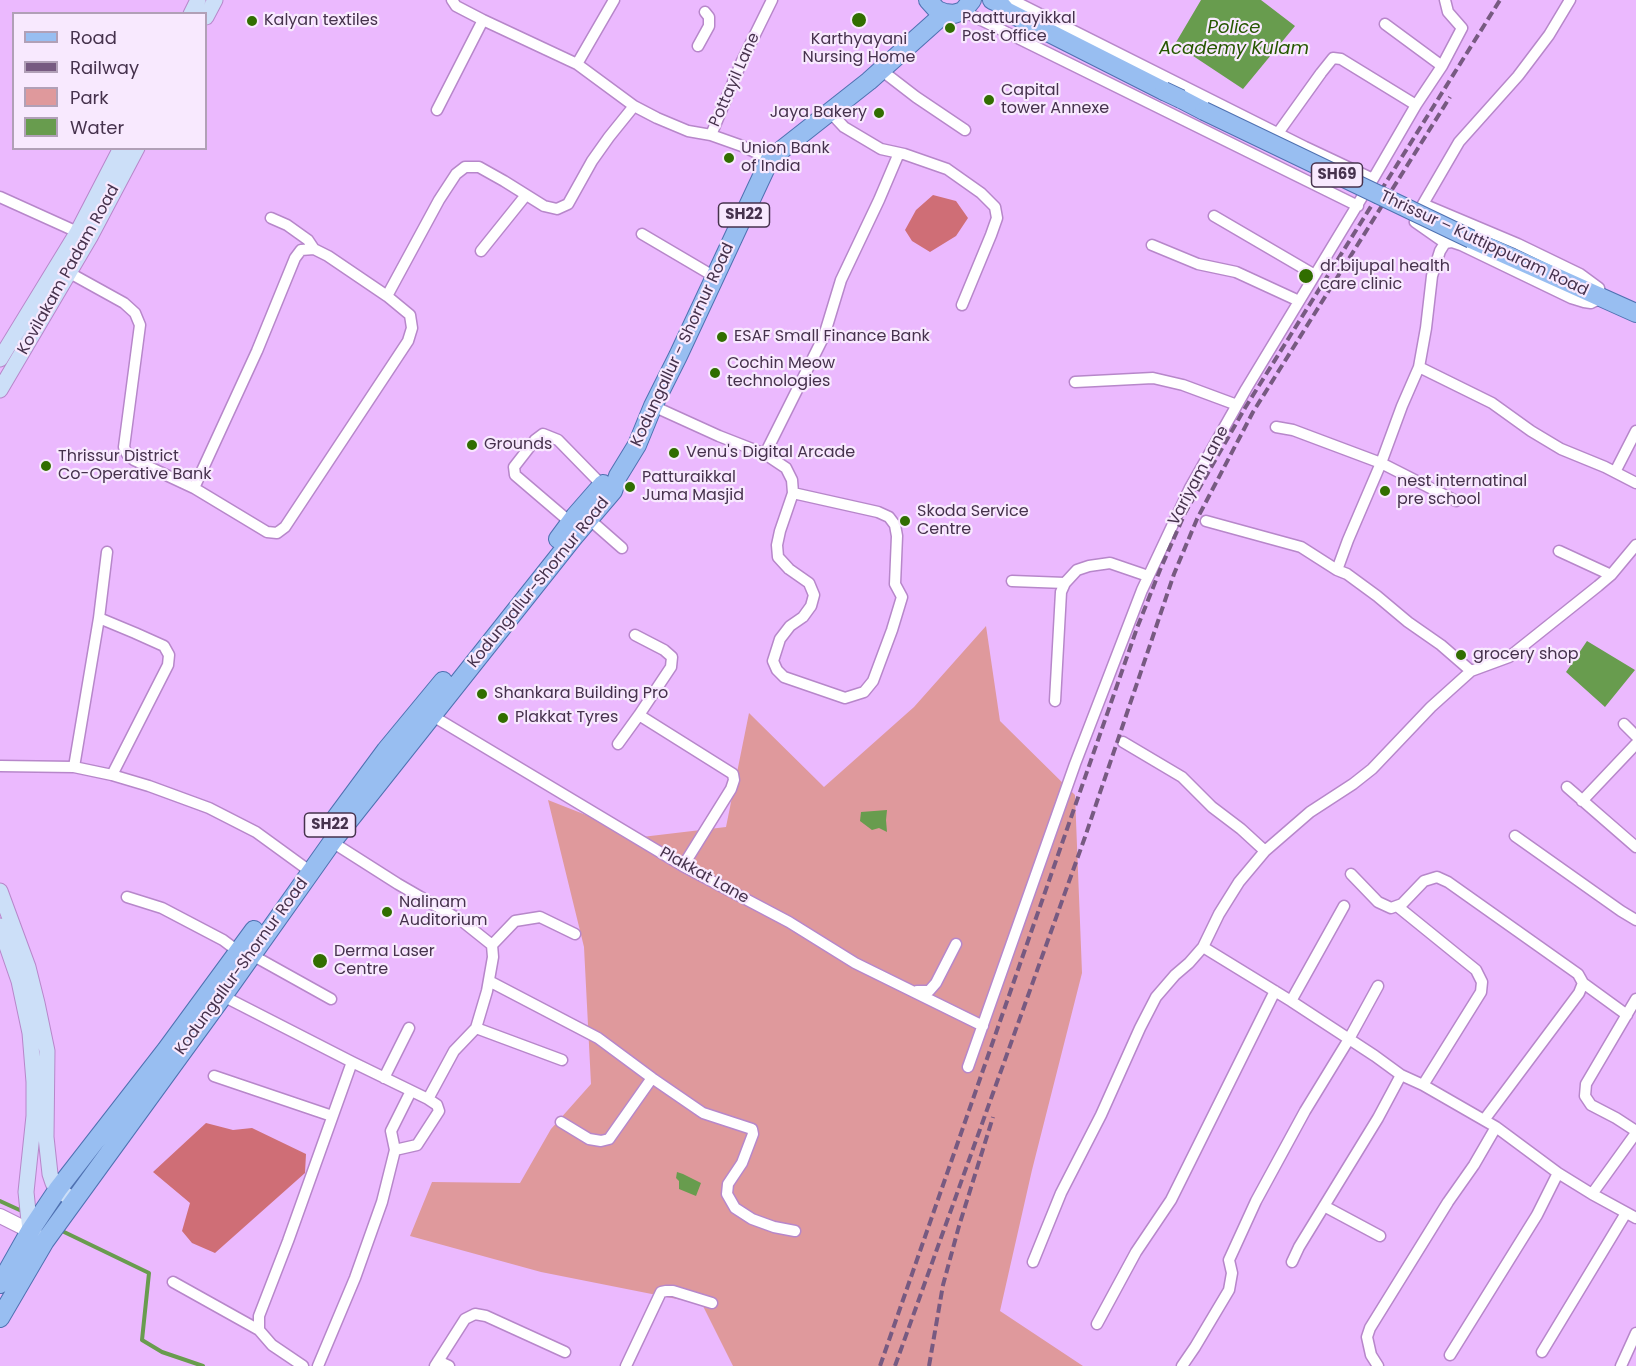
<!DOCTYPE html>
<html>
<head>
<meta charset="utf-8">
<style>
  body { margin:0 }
  #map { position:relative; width:1636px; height:1366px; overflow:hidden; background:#ebb9fe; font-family:Poppins,sans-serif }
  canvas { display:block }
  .legend { position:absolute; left:12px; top:12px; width:195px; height:138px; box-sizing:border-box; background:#f8e9fe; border:2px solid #b1a0b7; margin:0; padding:8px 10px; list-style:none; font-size:18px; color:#46324d }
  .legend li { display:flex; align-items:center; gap:12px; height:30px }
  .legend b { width:30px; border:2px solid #b1a0b7 }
</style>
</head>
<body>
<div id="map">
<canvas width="1636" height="1366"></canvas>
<ul class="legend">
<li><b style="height:8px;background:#98bef1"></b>Road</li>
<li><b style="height:8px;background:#775a81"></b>Railway</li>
<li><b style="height:16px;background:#df999c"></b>Park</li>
<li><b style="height:16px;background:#689c4e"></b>Water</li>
</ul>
</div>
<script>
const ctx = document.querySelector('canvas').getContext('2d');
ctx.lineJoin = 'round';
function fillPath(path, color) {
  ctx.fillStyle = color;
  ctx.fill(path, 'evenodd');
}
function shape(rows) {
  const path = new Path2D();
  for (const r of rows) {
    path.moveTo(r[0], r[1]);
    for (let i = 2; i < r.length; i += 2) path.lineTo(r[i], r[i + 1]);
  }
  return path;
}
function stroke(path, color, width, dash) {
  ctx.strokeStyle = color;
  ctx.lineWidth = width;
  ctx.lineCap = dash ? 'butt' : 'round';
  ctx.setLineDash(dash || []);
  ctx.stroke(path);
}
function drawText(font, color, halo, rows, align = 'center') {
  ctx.font = font + ' Poppins,sans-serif';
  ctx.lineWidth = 4.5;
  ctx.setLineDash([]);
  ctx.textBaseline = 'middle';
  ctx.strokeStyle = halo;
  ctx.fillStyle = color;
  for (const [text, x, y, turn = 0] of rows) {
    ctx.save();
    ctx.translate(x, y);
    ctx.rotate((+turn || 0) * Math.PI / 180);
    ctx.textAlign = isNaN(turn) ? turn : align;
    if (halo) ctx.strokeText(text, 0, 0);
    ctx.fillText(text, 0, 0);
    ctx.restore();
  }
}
fillPath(shape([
  [986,626,1000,721,1075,795,1082,973,1032,1170,1000,1311,1083,1366,733,1366,702,1304,541,1272,410,1236,432,1182,520,1183,551,1129,591,1084,584,947,548,800,642,837,726,827,749,713,824,787,914,707]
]), '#df999c');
fillPath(shape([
  [933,195,956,201,968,218,956,236,930,252,912,241,905,230,916,210],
  [206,1123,233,1130,252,1128,306,1154,305,1173,215,1253,192,1243,182,1231,190,1203,153,1172]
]), '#cf6e76');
fillPath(shape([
  [1201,0,1261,0,1295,26,1243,89,1175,44],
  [1587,641,1635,670,1605,707,1566,672],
  [887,810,886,820,887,832,879,828,872,830,860,821,861,812],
  [677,1172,683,1174,701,1183,696,1196,679,1189,679,1181,676,1178]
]), '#689c4e');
stroke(shape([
  [0,1201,24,1212],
  [60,1230,149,1273,142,1340,162,1352,203,1366]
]), '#689c4e', 4);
const minor = shape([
  [452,0,456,6,483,20,577,64,634,106],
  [1012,0,1305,147,1373,179,1416,105,1442,66,1462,28,1448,12,1445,0],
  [963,11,1358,206],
  [1385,24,1442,66],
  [698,46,709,26,709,17,705,12],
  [577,64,614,0],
  [881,70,916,97,965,130],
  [437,110,483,20],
  [830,112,844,127,881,149,904,154,947,169,981,193,995,207,997,218,991,235,962,305],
  [1278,133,1321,73,1333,58,1341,59,1416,105],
  [770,159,742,146,711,135,742,61,772,0],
  [0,197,84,235],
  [1423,204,1518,244,1580,274,1599,288,1601,298,1591,303,1584,302,1571,298,1461,245,1452,242,1445,243,1415,222,1423,204,1459,142,1518,76,1549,35,1570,0],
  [1214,216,1315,275],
  [271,218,287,225,308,240,314,249],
  [642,234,715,277],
  [1445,243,1440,251,1432,276,1426,328,1419,367,1492,403,1531,431,1561,449,1605,467,1636,483],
  [1152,245,1198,264,1236,272,1299,301],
  [481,251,526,195],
  [68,272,124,303,135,313,140,325,124,447,127,454,134,460,194,488,257,351,295,258,301,250,314,249,328,256,387,296,439,200,456,174,465,167,479,167,504,181,544,206,557,209,568,204,592,161,609,137,634,106,657,118,688,131,711,135],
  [1075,382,1153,378,1183,385,1237,405],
  [653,406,719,436,765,454,786,468,792,480,793,493,878,512,889,517,895,525,897,536,895,584,902,597,892,630,873,681,864,692,845,698,784,677,777,670,773,661,780,639,790,626,803,617,811,606,814,595,809,583,789,569,778,557,777,545,780,531,793,493],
  [1276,427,1293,430,1381,463,1402,406,1419,367],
  [765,454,824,336,841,280,879,200,899,153],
  [1615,472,1636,431],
  [194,488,267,532,277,533,285,527,408,341,412,328,410,315,387,296],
  [1456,501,1381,463,1348,540,1337,570,1347,574,1377,596,1408,622,1441,645,1471,671],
  [589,519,622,548],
  [1206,521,1301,547,1337,570],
  [570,522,515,475,514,467,535,440,543,434,558,440,602,485],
  [1559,551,1611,575],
  [1012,581,1065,583],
  [99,618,107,552],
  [1055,701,1061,592,1065,583,1077,570,1089,566,1110,563,1148,576],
  [431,715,683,866,789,922,855,963,983,1026],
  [639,715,733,774,734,780,731,789,683,866],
  [1624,724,1636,736],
  [1123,742,1182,777,1212,807,1241,829,1265,851],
  [618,744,639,715,671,667,672,657,664,650,635,635],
  [0,766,74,767,112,775,149,786,209,808,256,832,311,872],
  [74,767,99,618,135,633,164,646,169,655,168,665,112,775],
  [1567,787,1636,847],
  [1582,801,1636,744],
  [1515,836,1621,911,1636,920],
  [332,842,398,884,462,921,492,945,493,957,487,991,476,1028,454,1051,428,1099],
  [1351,874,1378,902,1391,908,1402,904,1424,881,1437,877,1448,882,1578,974,1583,983,1579,993,1484,1120],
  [127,897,162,908,223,940,239,952],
  [1397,906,1476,970,1482,982,1481,992,1423,1085],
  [492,945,515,921,540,917,575,934],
  [1203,947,1291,1001,1375,1056,1401,1075,1423,1085,1496,1127,1558,1173,1592,1194,1636,1218],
  [252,955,331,999],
  [489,981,598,1038,652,1078,703,1113,752,1129,753,1134,742,1163,728,1184,727,1194,735,1208,752,1219,774,1227,795,1231],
  [1583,983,1627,1015],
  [917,991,929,991,936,983,956,944],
  [223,996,352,1062,428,1099,437,1105,439,1111,417,1145,395,1150],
  [1636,999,1586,1084,1585,1096,1591,1105,1616,1118,1636,1131],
  [1291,1001,1344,906],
  [476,1028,562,1060],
  [968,1067,1075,764,1142,590,1190,488,1246,389,1373,179],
  [214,1076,332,1116],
  [384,1078,409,1028],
  [561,1122,589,1139,601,1141,609,1139,652,1078],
  [1592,1194,1636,1133],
  [1324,1206,1380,1236],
  [1033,1262,1061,1193,1101,1115,1140,1028,1156,997,1175,975,1189,963,1203,947,1219,914,1239,882,1265,851,1310,812,1353,784,1372,769,1431,707,1471,671,1509,657,1598,586,1611,575,1636,545],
  [1292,1262,1299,1247,1378,1118,1401,1075],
  [173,1282,259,1330],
  [1097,1324,1136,1252,1171,1200,1275,991],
  [1542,1352,1626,1213],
  [1450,1355,1537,1215,1558,1173],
  [438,1361,449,1366],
  [303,1366,272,1345,259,1330,259,1316,288,1241,352,1062],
  [318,1366,355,1278,382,1202,395,1150,391,1131,411,1091],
  [435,1366,465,1319,475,1314,486,1316,565,1352],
  [626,1366,661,1292,666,1291,673,1291,712,1303],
  [1182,1366,1195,1347,1229,1290,1232,1273,1229,1260,1256,1201,1305,1111,1349,1039,1378,986],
  [1378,1366,1371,1355,1367,1337,1370,1328,1448,1202,1474,1165,1496,1127],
  [1621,1366,1636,1333]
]);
const tertiary = shape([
  [0,1216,30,1231]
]);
const secondary = shape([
  [191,14,198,0],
  [206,17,215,0],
  [0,359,77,233,121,148],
  [0,390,90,237,137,148],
  [0,891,28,967,37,1003,47,1051,46,1137,50,1174,53,1183,58,1189,74,1201],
  [0,926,19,981,30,1033,34,1082,34,1116,26,1192,30,1231,35,1234]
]);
const primary = shape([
  [928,0,937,10,945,13,954,14,963,11,972,0],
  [992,0,999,3,1006,11,1164,91],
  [1181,99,1204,111],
  [1471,239,1636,313],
  [558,539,575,516,603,484],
  [332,823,386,750,443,681],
  [0,1284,30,1231,58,1189,166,1050,254,930],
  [0,1318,45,1241,223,996,332,842,573,538,613,491,618,476,637,445,653,406,678,356,770,159,869,81,945,13]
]);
stroke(minor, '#b787ca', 13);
stroke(tertiary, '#b787ca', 16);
stroke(secondary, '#b787ca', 17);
stroke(primary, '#4f71b1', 20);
stroke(minor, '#fff', 10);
stroke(tertiary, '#fff', 14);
stroke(secondary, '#ccdff8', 15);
stroke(primary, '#98bef1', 18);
stroke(shape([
  [880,1366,1137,628,1160,570,1185,513,1245,408,1500,0],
  [895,1366,1085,837,1174,574,1197,519,1253,412,1450,97],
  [929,1366,943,1285,959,1226,993,1117]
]), '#775a81', 4, [9, 4.5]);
const primaryBridge = shape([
  [1164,91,1181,99],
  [1204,111,1471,239]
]);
stroke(primaryBridge, '#4f71b1', 20, []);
stroke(primaryBridge, '#98bef1', 18);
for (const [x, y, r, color] of [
  [859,20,8,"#316e00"],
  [252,21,6,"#316e00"],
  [950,28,6,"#316e00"],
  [989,100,6,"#316e00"],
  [879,113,6,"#316e00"],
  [729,158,6,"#316e00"],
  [1306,276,8,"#316e00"],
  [722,337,6,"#316e00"],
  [715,373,6,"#316e00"],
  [472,445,6,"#316e00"],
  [674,453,6,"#316e00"],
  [46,466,6,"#316e00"],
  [630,487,6,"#316e00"],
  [1385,491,6,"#316e00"],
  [905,521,6,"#316e00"],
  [1461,655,6,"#316e00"],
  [482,694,6,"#316e00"],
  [503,718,6,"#316e00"],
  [387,912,6,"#316e00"],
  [320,961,8,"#316e00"]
]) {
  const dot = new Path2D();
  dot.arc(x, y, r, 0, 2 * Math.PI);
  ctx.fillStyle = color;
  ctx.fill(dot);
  stroke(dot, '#f8e9fe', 2);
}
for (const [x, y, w] of [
  [1337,175,51],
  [744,215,51],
  [330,825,51]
]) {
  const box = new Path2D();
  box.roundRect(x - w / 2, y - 12, w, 24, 4.5);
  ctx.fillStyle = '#f8e9fe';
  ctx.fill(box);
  stroke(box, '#46324d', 1.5);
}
drawText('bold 15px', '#46324d', null, [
  ["SH69",1337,175],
  ["SH22",744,215],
  ["SH22",330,825]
]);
drawText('16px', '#46324d', '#f8e9fe', [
  ["Paatturayikkal",962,19],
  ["Post Office",962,37],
  ["Kalyan textiles",264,21],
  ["Karthyayani",859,40,"center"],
  ["Nursing Home",859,58,"center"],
  ["Capital",1001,91],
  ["tower Annexe",1001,109],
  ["Jaya Bakery",867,113,"right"],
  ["Union Bank",741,149],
  ["of India",741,167],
  ["dr.bijupal health",1320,267],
  ["care clinic",1320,285],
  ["ESAF Small Finance Bank",734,337],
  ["Cochin Meow",727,364],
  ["technologies",727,382],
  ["Grounds",484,445],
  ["Venu's Digital Arcade",686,453],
  ["Thrissur District",58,457],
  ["Co-Operative Bank",58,475],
  ["Patturaikkal",642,478],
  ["Juma Masjid",642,496],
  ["nest internatinal",1397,482],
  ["pre school",1397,500],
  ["Skoda Service",917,512],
  ["Centre",917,530],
  ["grocery shop",1473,655],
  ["Shankara Building Pro",494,694],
  ["Plakkat Tyres",515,718],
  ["Nalinam",399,903],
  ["Auditorium",399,921],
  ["Derma Laser",334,952],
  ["Centre",334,970]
], 'left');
drawText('16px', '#46324d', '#f8e9fe', [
  ["Pottayil Lane",735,80,-66],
  ["Thrissur – Kuttippuram Road",1484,244,25],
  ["Kovilakam Padam Road",69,270,-61],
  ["Kodungallur - Shornur Road",683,345,-65],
  ["Variyam Lane",1199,476,-62],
  ["Kodungallur-Shornur Road",539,583,-51],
  ["Plakkat Lane",704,876,29],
  ["Kodungallur-Shornur Road",242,967,-54]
]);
drawText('italic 18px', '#265700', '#f8e9fe', [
  ["Police",1234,28],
  ["Academy Kulam",1234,49]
]);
</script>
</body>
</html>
